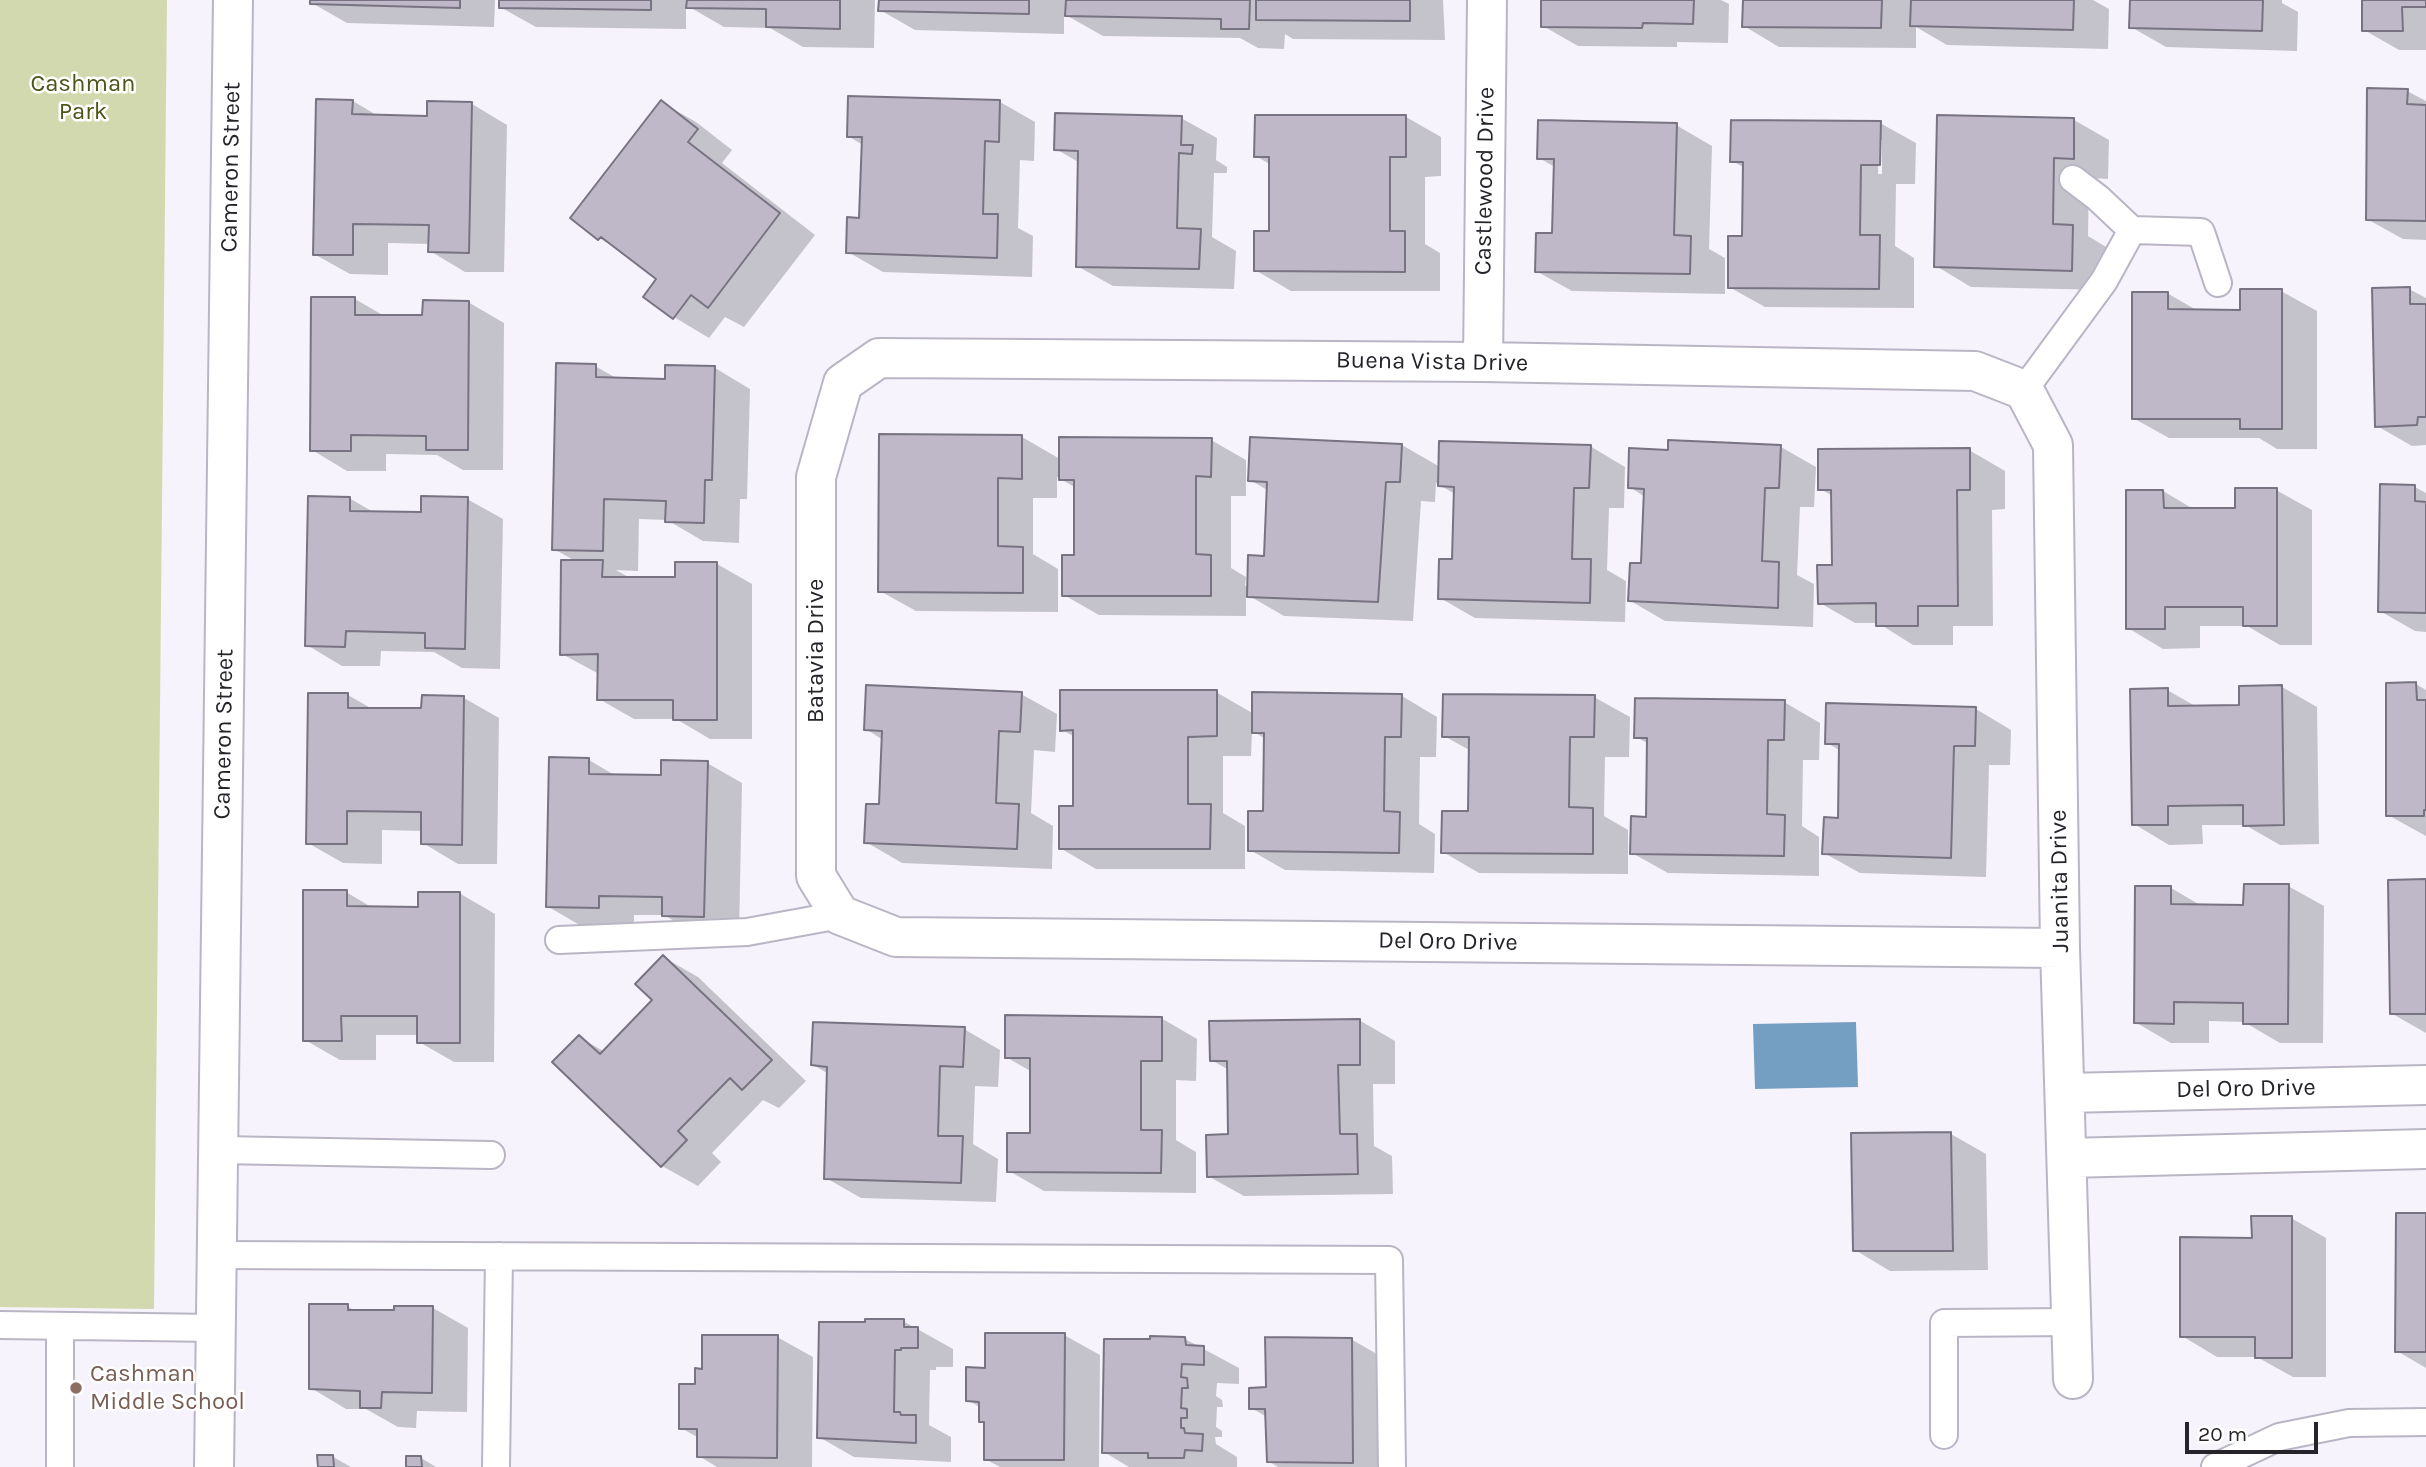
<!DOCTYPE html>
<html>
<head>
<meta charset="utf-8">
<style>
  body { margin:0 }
  #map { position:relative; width:2426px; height:1467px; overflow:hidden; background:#f6f3fd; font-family:Karla,sans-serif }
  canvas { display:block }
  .scale { position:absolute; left:2185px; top:1422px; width:133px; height:32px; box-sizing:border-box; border:4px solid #26242a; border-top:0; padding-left:9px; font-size:21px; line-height:24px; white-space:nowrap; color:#26242a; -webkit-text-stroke:5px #fff; paint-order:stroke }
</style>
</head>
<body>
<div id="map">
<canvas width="2426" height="1467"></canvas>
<div class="scale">20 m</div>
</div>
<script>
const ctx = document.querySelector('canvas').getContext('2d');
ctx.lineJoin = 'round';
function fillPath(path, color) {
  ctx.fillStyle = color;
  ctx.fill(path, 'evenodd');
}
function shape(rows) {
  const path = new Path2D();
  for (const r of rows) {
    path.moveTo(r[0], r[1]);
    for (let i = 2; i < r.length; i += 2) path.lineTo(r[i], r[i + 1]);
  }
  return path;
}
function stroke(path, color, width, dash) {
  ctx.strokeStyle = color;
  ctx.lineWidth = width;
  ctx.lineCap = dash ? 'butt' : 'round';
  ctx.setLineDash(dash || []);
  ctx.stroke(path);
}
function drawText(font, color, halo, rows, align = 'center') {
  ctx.font = font + ' Karla,sans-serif';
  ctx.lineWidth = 5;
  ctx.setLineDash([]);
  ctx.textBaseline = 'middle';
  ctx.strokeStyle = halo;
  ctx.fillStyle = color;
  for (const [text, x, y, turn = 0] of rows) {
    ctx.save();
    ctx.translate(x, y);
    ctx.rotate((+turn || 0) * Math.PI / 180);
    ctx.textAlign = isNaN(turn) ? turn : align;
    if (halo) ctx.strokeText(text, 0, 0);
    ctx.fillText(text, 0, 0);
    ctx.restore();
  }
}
fillPath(shape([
  [0,0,167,0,154,1309,0,1307]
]), '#d3d9af');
fillPath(shape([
  [1856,1022,1858,1087,1755,1089,1753,1024]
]), '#759ec3');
fillPath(shape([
  [312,0,495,0,494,27,347,23,312,3],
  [500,0,875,0,874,48,803,47,770,28,724,27,686,5,686,29,536,27,500,7],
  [880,0,1443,0,1445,40,1293,39,1285,34,1284,49,1258,48,1240,38,1103,36,1064,14,1064,34,915,30,880,10],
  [1543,0,1721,0,1729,4,1728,43,1677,42,1677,47,1578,46,1543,26],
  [1744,0,2093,0,2109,9,2108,49,1947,45,1916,27,1916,48,1779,47,1744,26],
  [2132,0,2282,0,2282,3,2298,12,2297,51,2166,47,2131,27],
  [2364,0,2426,0,2426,50,2399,50,2364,30],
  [2407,91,2426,101,2426,240,2403,239,2367,219],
  [353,101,378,116,429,118,472,104,507,125,504,272,465,272,430,251,430,244,388,243,388,275,350,274,314,254],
  [661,102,696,122,732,150,722,163,815,235,744,327,725,317,709,338,674,317,659,279,625,253,599,238],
  [1000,102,1035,122,1034,161,1020,160,1018,228,1033,236,1032,277,883,272,848,252,861,219,863,145,848,136],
  [1406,117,1441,137,1441,176,1425,177,1425,244,1440,253,1440,291,1291,291,1255,270,1271,232,1271,165,1256,156],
  [1181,118,1217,138,1216,160,1227,167,1227,173,1214,173,1212,237,1236,251,1234,289,1113,286,1077,266,1080,163,1056,149],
  [2074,120,2109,140,2108,179,2089,178,2088,236,2108,248,2106,290,1971,287,1936,266],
  [1880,123,1916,143,1915,184,1896,184,1895,246,1914,258,1914,308,1765,307,1729,287,1744,238,1745,168,1732,161],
  [1879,140,1882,140,1882,174,1878,174],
  [1676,125,1712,146,1709,249,1725,258,1725,294,1572,291,1536,271,1553,235,1555,167,1539,158],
  [2409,289,2426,298,2426,445,2412,446,2377,426],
  [2281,291,2317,311,2317,449,2277,449,2259,438,2169,438,2133,418,2167,293,2198,311,2242,312],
  [355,299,386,317,424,317,468,302,504,323,503,470,463,470,437,455,386,454,386,471,347,471,312,450],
  [595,366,618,379,667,381,715,368,750,389,747,499,740,499,739,543,703,541,667,520,639,519,638,571,616,570,632,579,677,579,717,564,752,584,752,739,710,739,676,719,634,719,599,699,599,674,562,654,577,562,554,549],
  [1022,437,1060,459,1211,440,1246,460,1246,496,1231,496,1231,568,1246,577,1245,586,1249,586,1266,557,1269,491,1250,480,1402,445,1440,467,1590,446,1625,467,1624,508,1609,508,1607,570,1626,581,1625,622,1475,618,1440,598,1454,561,1455,494,1436,483,1435,502,1421,501,1413,621,1284,616,1246,594,1246,616,1099,615,1064,595,1075,557,1076,488,1057,477,1057,498,1033,498,1033,554,1058,569,1058,612,916,611,880,591],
  [1670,442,1781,447,1816,467,1814,507,1800,507,1797,575,1814,584,1813,627,1665,621,1629,600,1643,565,1645,497,1630,487,1670,452],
  [1969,450,2005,471,2005,509,1992,510,1993,626,1953,626,1953,645,1913,645,1878,623,1855,623,1820,603,1833,567,1833,496,1820,489],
  [2415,487,2426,493,2426,632,2415,631,2380,611],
  [2276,490,2312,510,2312,645,2280,645,2247,626,2200,626,2200,648,2163,649,2128,628,2163,491,2195,510,2237,510],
  [349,498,375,513,422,514,467,499,503,519,500,669,462,668,434,652,381,651,380,666,342,666,307,645],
  [2416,684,2426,690,2426,836,2388,815],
  [2282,687,2317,707,2319,844,2280,845,2245,825,2202,825,2203,844,2169,845,2134,824,2167,690,2197,707,2241,706],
  [1216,692,1254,714,1402,696,1437,717,1436,757,1420,757,1419,824,1435,834,1434,873,1285,870,1250,850,1265,813,1266,739,1252,731,1251,756,1223,756,1223,813,1245,826,1245,869,1096,869,1060,848,1075,808,1075,737,1062,730],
  [1021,694,1057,714,1055,752,1034,750,1031,813,1053,826,1052,869,902,863,866,842,881,806,883,740,866,729],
  [348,695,374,710,423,710,464,698,499,718,497,864,458,864,423,843,423,831,382,830,382,864,343,863,308,843],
  [1594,697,1630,717,1629,757,1605,757,1604,816,1628,830,1628,874,1479,873,1443,852,1470,813,1471,751,1444,736],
  [1784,702,1820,723,1819,760,1803,760,1802,826,1819,837,1819,876,1668,873,1632,853,1647,818,1649,744,1636,737],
  [1976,709,2011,730,2010,765,1989,765,1986,877,1860,873,1824,853,1839,820,1841,751,1827,743],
  [589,760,616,776,663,777,707,763,742,783,739,936,699,935,664,915,634,915,634,928,583,927,547,906],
  [2426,881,2426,1033,2391,1013],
  [2288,886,2324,906,2323,1043,2280,1043,2244,1022,2209,1021,2209,1043,2171,1043,2135,1022,2171,888,2202,906,2245,907],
  [346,892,373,908,420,908,459,893,495,914,494,1062,454,1062,419,1042,418,1035,376,1035,376,1060,340,1060,305,1040],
  [663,957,698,977,806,1081,779,1108,763,1100,712,1153,721,1162,698,1186,662,1166,554,1062,579,1037,605,1052,655,1000],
  [1161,1018,1197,1039,1196,1081,1176,1080,1176,1140,1196,1152,1196,1193,1044,1191,1009,1171,1032,1135,1032,1072,1006,1057],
  [1359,1020,1395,1041,1395,1084,1373,1084,1374,1146,1392,1156,1393,1194,1244,1196,1208,1176,1230,1136,1229,1070,1211,1060],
  [964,1029,1000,1050,998,1087,975,1086,973,1144,998,1159,996,1202,861,1198,826,1178,829,1074,813,1065],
  [1951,1134,1986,1154,1988,1270,1890,1271,1855,1250],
  [2426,1215,2426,1368,2397,1351],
  [2291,1218,2326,1238,2326,1377,2293,1377,2257,1357,2217,1357,2182,1336,2253,1239],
  [347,1306,357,1312,396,1312,433,1308,468,1328,467,1412,417,1411,416,1428,398,1427,366,1409,346,1409,311,1388],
  [903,1321,953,1349,953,1367,936,1367,936,1370,930,1370,929,1425,951,1437,951,1462,854,1457,819,1437],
  [1064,1335,1100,1355,1099,1467,1000,1467,985,1459,986,1423,981,1421,981,1408,968,1400,986,1369],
  [777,1337,813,1357,812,1467,717,1467,699,1456,699,1438,681,1428,704,1370],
  [1185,1339,1239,1368,1239,1384,1217,1383,1216,1396,1222,1400,1223,1407,1217,1407,1216,1427,1222,1431,1222,1437,1215,1437,1216,1444,1237,1457,1237,1467,1129,1467,1104,1452],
  [1351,1339,1387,1360,1387,1467,1278,1467,1268,1461,1267,1417,1251,1408,1268,1389],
  [333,1457,351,1467,319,1467],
  [421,1458,436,1467,408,1467]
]), '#0003');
const building = shape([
  [310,0,460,0,460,8,310,4,310,0],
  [499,0,651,0,651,10,499,8,499,0],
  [687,0,840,0,840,29,766,27,766,9,686,8,687,0],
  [879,0,1029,0,1029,14,878,11,879,0],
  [1066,0,1250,0,1249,29,1221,29,1221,19,1065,16,1066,0],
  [1256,0,1410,0,1410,21,1256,20,1256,0],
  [1541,0,1694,0,1693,24,1643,23,1642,28,1541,27,1541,0],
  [1743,0,1882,0,1881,28,1742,27,1743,0],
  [1911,0,2074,0,2073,30,1910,26,1911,0],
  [2130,0,2263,0,2262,31,2129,28,2130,0],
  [2362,0,2426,0,2426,7,2402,7,2403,31,2362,31,2362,0],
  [2367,88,2408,89,2407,104,2426,105,2426,221,2366,220,2367,88],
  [848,96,1000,100,999,142,985,141,983,214,998,214,997,258,846,253,847,217,859,218,862,137,847,137,848,96],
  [316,99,353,100,352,114,427,116,427,101,472,102,469,253,428,252,429,225,353,224,353,255,313,255,316,99],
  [661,100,698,129,688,142,780,213,708,308,691,295,673,319,643,297,656,279,601,237,598,240,570,218,661,100],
  [1055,113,1182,116,1181,145,1193,145,1192,154,1179,153,1177,228,1201,229,1199,269,1076,267,1078,151,1054,150,1055,113],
  [1255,115,1406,115,1406,157,1390,157,1390,231,1405,231,1405,272,1254,271,1254,231,1269,231,1269,157,1254,157,1255,115],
  [1937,115,2074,118,2074,159,2054,158,2053,224,2073,225,2072,271,1934,267,1937,115],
  [1538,120,1677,123,1674,235,1691,236,1690,274,1535,272,1536,233,1552,233,1554,159,1537,159,1538,120],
  [1731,120,1881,121,1880,165,1861,165,1860,235,1880,235,1879,289,1728,288,1728,236,1742,236,1743,162,1730,162,1731,120],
  [2410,287,2410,304,2426,304,2426,417,2418,417,2417,425,2375,427,2372,288,2410,287],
  [2240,289,2282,289,2282,429,2240,429,2240,419,2132,419,2132,292,2168,292,2168,309,2240,310,2240,289],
  [311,297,355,297,355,315,422,315,423,300,469,301,468,450,426,450,426,436,351,435,351,451,310,451,311,297],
  [556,363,596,364,596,377,665,379,665,365,715,366,712,480,705,480,704,523,665,522,666,501,604,499,603,551,552,550,556,363],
  [879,434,1022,435,1022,479,998,478,998,546,1023,547,1023,593,878,592,879,434],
  [1059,437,1212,438,1211,477,1196,476,1196,554,1211,555,1211,596,1062,596,1062,555,1074,555,1074,480,1059,480,1059,437],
  [1250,437,1402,444,1400,482,1386,482,1378,602,1247,597,1248,555,1264,556,1267,482,1248,481,1250,437],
  [1668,440,1781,445,1779,488,1765,488,1762,561,1779,562,1778,608,1628,601,1630,563,1641,563,1644,489,1628,488,1629,448,1668,450,1668,440],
  [1439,441,1591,445,1589,488,1574,488,1572,559,1591,559,1590,603,1438,599,1439,559,1452,559,1454,487,1438,486,1439,441],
  [1970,448,1970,490,1957,490,1958,606,1918,606,1918,626,1876,626,1876,603,1818,604,1817,565,1832,565,1831,490,1818,490,1818,449,1970,448],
  [2380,484,2415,485,2415,501,2426,502,2426,613,2378,612,2380,484],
  [2235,488,2277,488,2277,626,2243,626,2243,607,2165,607,2165,629,2126,629,2126,490,2163,490,2164,508,2235,508,2235,488],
  [308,496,350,497,350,511,421,512,421,496,468,497,465,649,425,648,425,633,346,631,345,647,305,646,308,496],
  [561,560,603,560,602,577,675,577,675,562,717,562,717,720,673,720,673,700,597,700,598,654,560,655,561,560],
  [2416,682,2417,700,2426,700,2426,810,2424,810,2424,816,2386,816,2386,683,2416,682],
  [866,685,1022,692,1020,732,999,731,996,803,1019,804,1017,849,864,843,866,804,879,804,882,731,864,730,866,685],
  [2282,685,2284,825,2243,826,2243,805,2168,806,2168,825,2132,825,2130,689,2168,688,2168,706,2239,705,2239,686,2282,685],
  [1060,690,1217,690,1217,736,1188,737,1188,804,1211,804,1210,849,1059,849,1059,806,1073,806,1073,730,1060,731,1060,690],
  [1252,692,1402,694,1401,737,1385,737,1384,811,1400,812,1399,853,1248,851,1248,811,1263,811,1264,733,1252,733,1252,692],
  [308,693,348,693,348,708,421,708,422,695,464,696,462,845,421,844,421,812,347,811,347,844,306,844,308,693],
  [1443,694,1595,695,1594,737,1570,737,1569,807,1593,808,1593,854,1441,853,1442,811,1468,811,1469,737,1442,737,1443,694],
  [1635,698,1785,700,1784,740,1768,740,1767,814,1785,815,1784,856,1630,854,1631,816,1646,817,1647,738,1634,738,1635,698],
  [1826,703,1976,707,1975,746,1954,746,1951,858,1822,854,1824,817,1838,818,1839,744,1825,744,1826,703],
  [549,757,589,758,589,774,661,775,661,760,708,761,704,917,662,916,662,897,599,896,599,908,546,907,549,757],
  [2426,879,2426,1014,2390,1014,2388,880,2426,879],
  [2244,884,2289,884,2288,1024,2243,1024,2243,1003,2174,1002,2174,1024,2134,1023,2135,886,2171,886,2171,904,2243,905,2244,884],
  [303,890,347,890,347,906,418,907,418,892,460,892,460,1043,417,1043,417,1016,341,1016,342,1041,303,1041,303,890],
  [663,955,772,1060,742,1090,730,1078,678,1131,687,1140,661,1167,552,1062,579,1035,600,1054,652,1000,635,984,663,955],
  [1005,1015,1162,1017,1162,1061,1141,1061,1141,1130,1162,1130,1161,1173,1007,1172,1007,1133,1030,1133,1030,1058,1005,1058,1005,1015],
  [1360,1019,1360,1065,1338,1065,1340,1134,1357,1134,1358,1174,1207,1177,1206,1135,1228,1134,1227,1061,1210,1061,1209,1021,1360,1019],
  [813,1022,965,1027,963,1067,940,1066,938,1136,963,1136,961,1183,824,1179,827,1067,811,1065,813,1022],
  [1951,1132,1953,1251,1853,1251,1851,1133,1951,1132],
  [2396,1213,2426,1213,2426,1352,2395,1352,2396,1213],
  [2251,1216,2292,1216,2292,1358,2255,1358,2255,1337,2180,1337,2180,1237,2252,1238,2251,1216],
  [309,1304,348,1304,348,1310,394,1310,394,1306,433,1306,432,1393,382,1392,381,1408,360,1408,360,1391,309,1389,309,1304],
  [865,1319,904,1319,904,1327,918,1327,918,1348,901,1348,901,1350,895,1350,894,1412,900,1412,901,1415,916,1415,916,1443,817,1438,819,1322,865,1322,865,1319],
  [985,1333,1065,1333,1064,1460,984,1460,984,1422,979,1422,979,1402,966,1401,966,1367,985,1368,985,1333],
  [702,1335,778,1335,777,1458,697,1457,697,1429,679,1429,679,1384,695,1384,695,1368,702,1369,702,1335],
  [1150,1336,1185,1337,1186,1345,1204,1346,1204,1365,1182,1364,1181,1377,1187,1378,1188,1388,1182,1388,1181,1408,1187,1409,1187,1418,1181,1418,1181,1428,1184,1428,1185,1433,1203,1434,1202,1451,1185,1450,1184,1458,1148,1458,1148,1453,1102,1453,1104,1339,1150,1339,1150,1336],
  [1265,1337,1352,1338,1353,1463,1267,1462,1265,1409,1249,1409,1249,1388,1266,1387,1265,1337],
  [317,1455,333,1455,334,1467,318,1467,317,1455],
  [406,1456,421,1456,422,1467,406,1467,406,1456]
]);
fillPath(building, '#beb8c8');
stroke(building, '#787382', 2);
const service = shape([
  [2073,179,2098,198,2132,230],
  [2024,390,2104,281,2132,230,2201,232,2218,283],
  [559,940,747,932,840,915],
  [219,1150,491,1155],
  [217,1255,1389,1260,1392,1467],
  [0,1325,216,1328],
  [1944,1435,1944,1323,2072,1322],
  [60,1467,60,1326],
  [496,1467,499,1256],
  [2215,1467,2279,1437,2349,1423,2426,1422]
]);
const minor = shape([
  [1483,362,1487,0],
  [2060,948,896,937,840,915,816,876,816,477,843,383,879,358,1483,362,1975,371,2024,390,2053,445,2060,948,2073,1379],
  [2065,1093,2426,1085],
  [2067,1158,2426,1149],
  [214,1467,233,0]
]);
stroke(service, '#bab5c5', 30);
stroke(minor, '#bab5c5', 42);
stroke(service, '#fff', 26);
stroke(minor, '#fff', 38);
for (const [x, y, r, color] of [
  [76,1388,7,"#8d6e63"]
]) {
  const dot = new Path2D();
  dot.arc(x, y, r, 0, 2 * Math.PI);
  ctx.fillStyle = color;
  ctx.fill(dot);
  stroke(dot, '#fff', 2.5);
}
drawText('24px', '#4f541a', '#fff', [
  ["Cashman",83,84],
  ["Park",83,112]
]);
drawText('24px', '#26242a', '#fff', [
  ["Cameron Street",231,167,-89],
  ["Castlewood Drive",1485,181,-89],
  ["Buena Vista Drive",1432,362,1],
  ["Batavia Drive",816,651,-90],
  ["Cameron Street",224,734,-89],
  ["Juanita Drive",2060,881,-91],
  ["Del Oro Drive",1448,942,1],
  ["Del Oro Drive",2246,1089,-1]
]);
drawText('24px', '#785e54', '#fff', [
  ["Cashman",90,1374],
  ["Middle School",90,1402]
], 'left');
</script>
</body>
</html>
